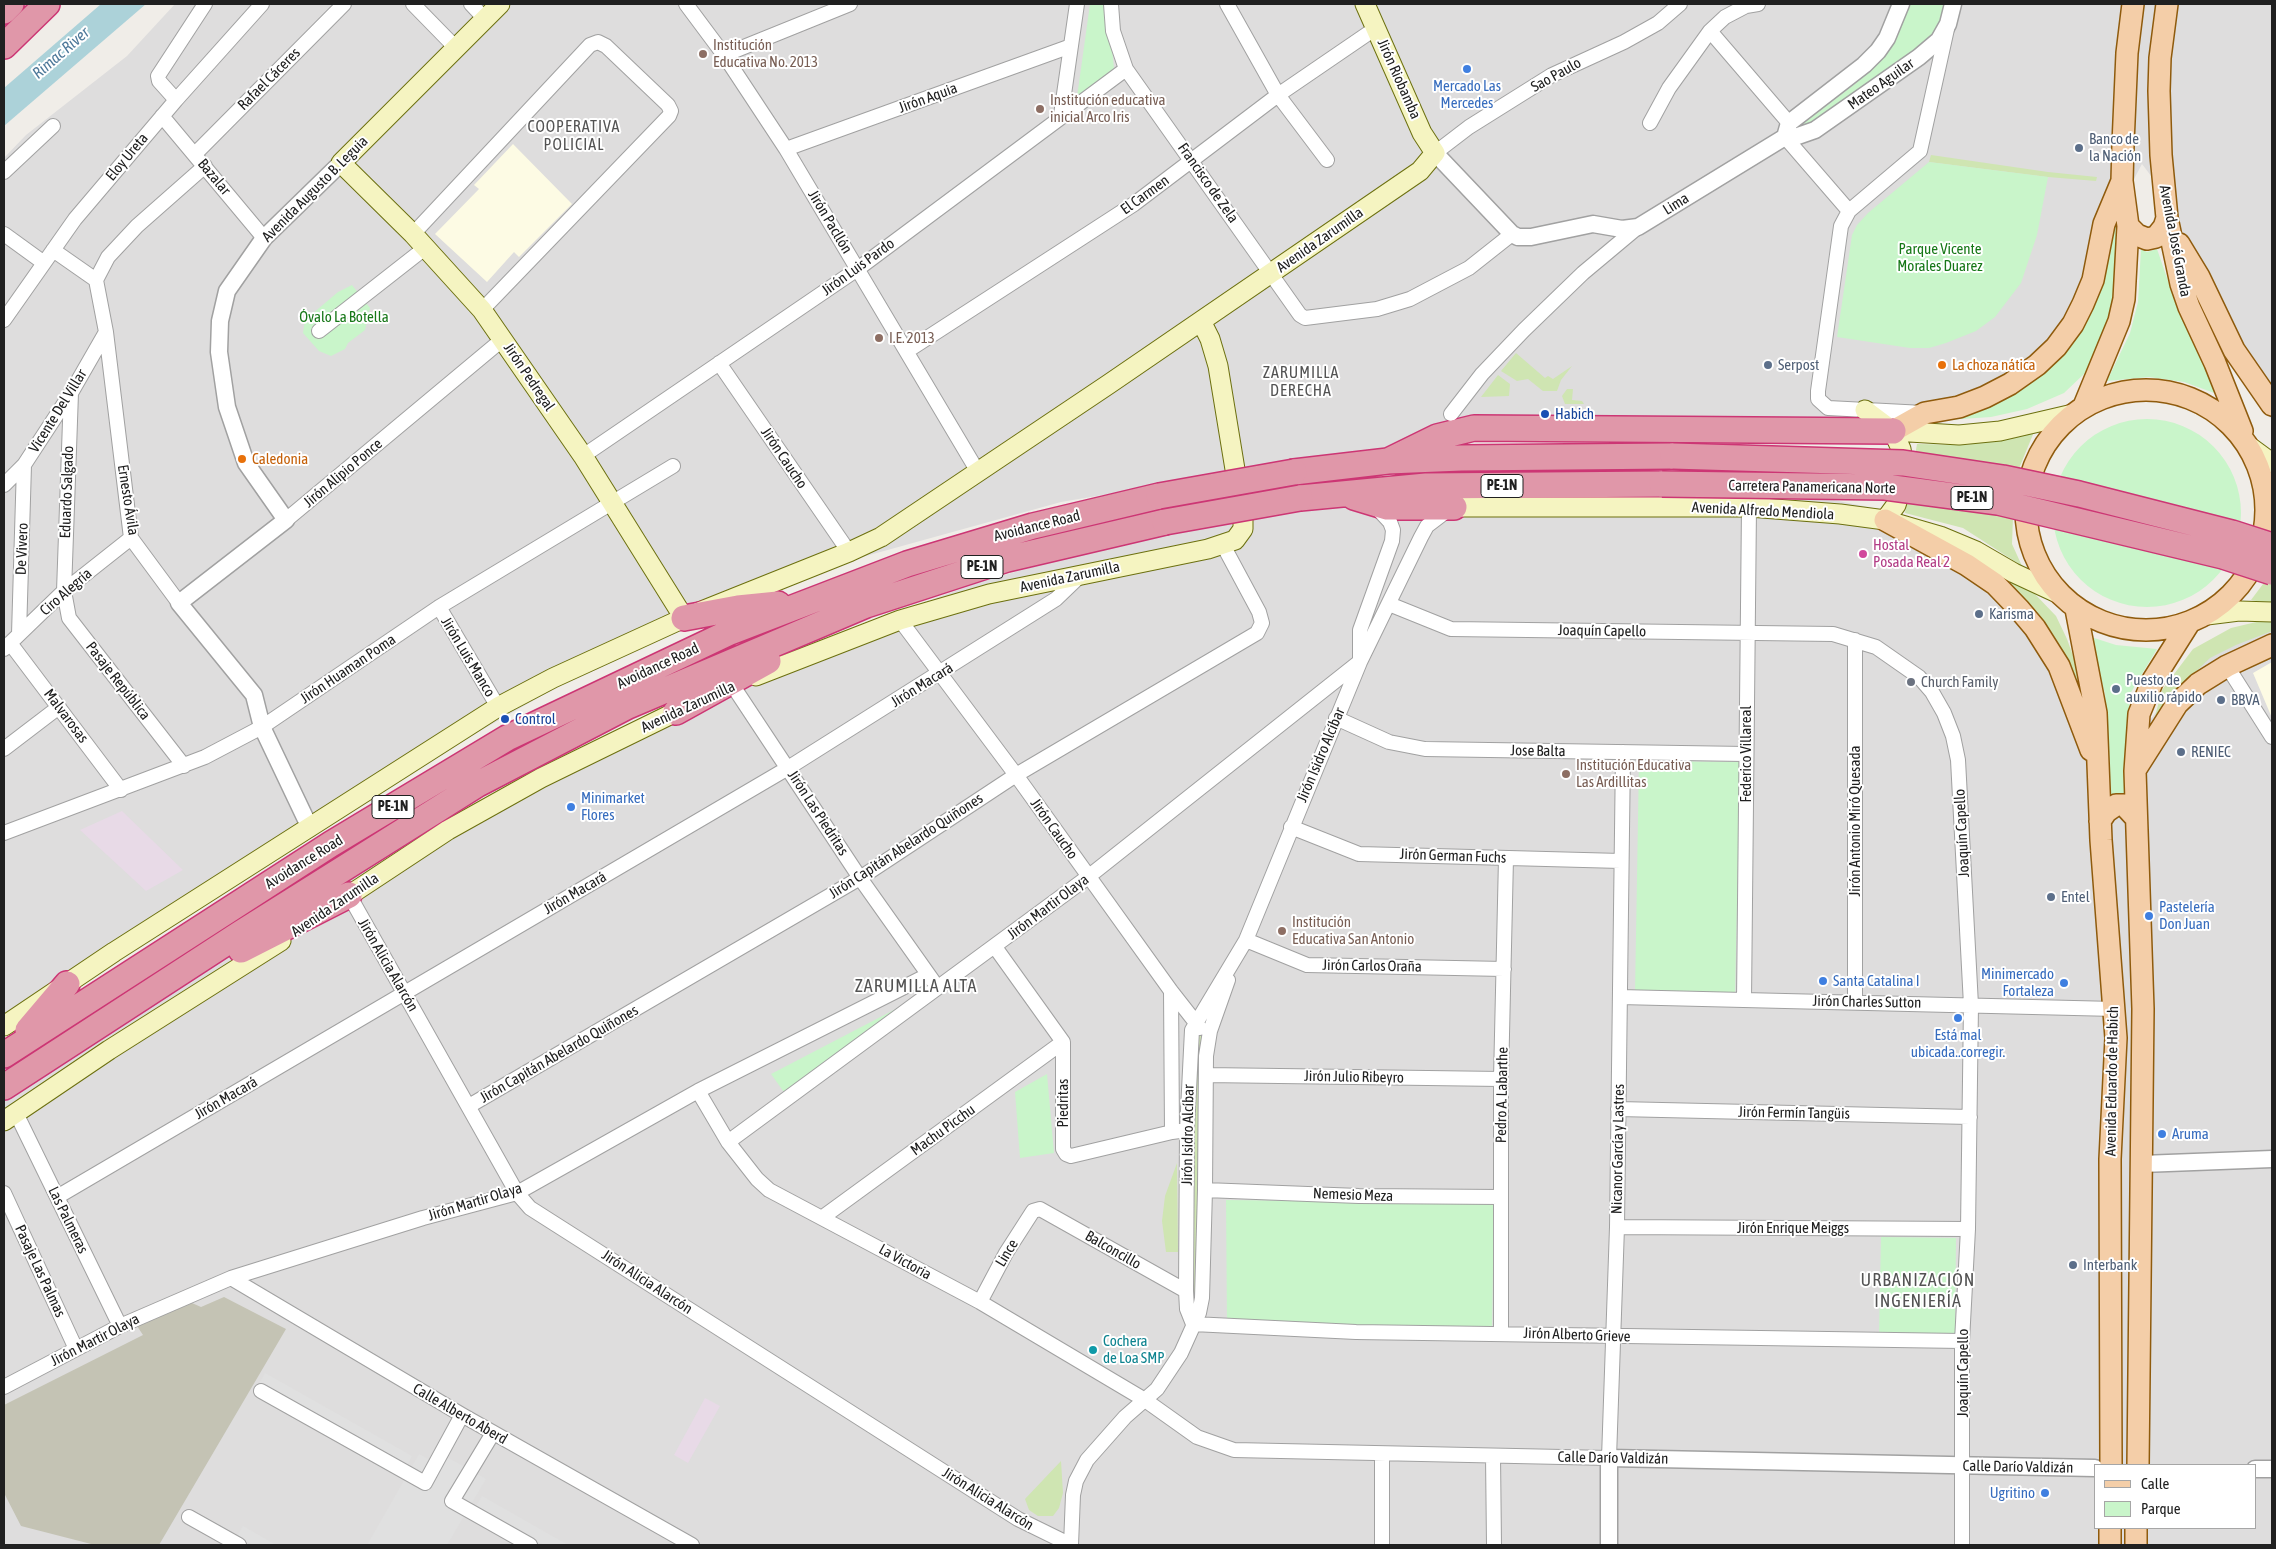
<!DOCTYPE html>
<html>
<head>
<meta charset="utf-8">
<style>
  body { margin:0 }
  #map { position:relative; width:2276px; height:1549px; overflow:hidden; background:#f0ede8; font-family:"Asap Condensed",sans-serif }
  canvas { display:block }
  .frame { position:absolute; inset:0; border:5px solid #202020; pointer-events:none }
  .legend { position:absolute; left:2094px; top:1464px; width:162px; height:65px; box-sizing:border-box; background:#fff; border:1px solid #a6a6a6; margin:0; padding:6px 9px; list-style:none; font-size:15px; color:#202020 }
  .legend li { display:flex; align-items:center; gap:10px; height:25px }
  .legend b { width:25px; border:1px solid #a6a6a6 }
</style>
</head>
<body>
<div id="map">
<canvas width="2276" height="1549"></canvas>
<div class="frame"></div>
<ul class="legend">
<li><b style="height:6px;background:#f4cea8"></b>Calle</li>
<li><b style="height:14px;background:#c9f5ca"></b>Parque</li>
</ul>
</div>
<script>
const ctx = document.querySelector('canvas').getContext('2d');
ctx.lineJoin = 'round';
function fillPath(path, color) {
  ctx.fillStyle = color;
  ctx.fill(path, 'evenodd');
}
function shape(rows) {
  const path = new Path2D();
  for (const r of rows) {
    if (r.length === 3) {
      path.moveTo(r[0] + r[2], r[1]);
      path.arc(r[0], r[1], r[2], 0, 2 * Math.PI);
      continue;
    }
    path.moveTo(r[0], r[1]);
    for (let i = 2; i < r.length; i += 2) path.lineTo(r[i], r[i + 1]);
  }
  return path;
}
function stroke(path, color, width, dash) {
  ctx.strokeStyle = color;
  ctx.lineWidth = width;
  ctx.lineCap = dash ? 'butt' : 'round';
  ctx.setLineDash(dash || []);
  ctx.stroke(path);
}
function drawText(font, color, halo, rows, align = 'center') {
  ctx.font = font + ' "Asap Condensed",sans-serif';
  ctx.lineWidth = 4;
  ctx.setLineDash([]);
  ctx.textBaseline = 'middle';
  ctx.strokeStyle = halo;
  ctx.fillStyle = color;
  for (const [text, x, y, turn = 0] of rows) {
    ctx.save();
    ctx.translate(x, y);
    ctx.rotate((+turn || 0) * Math.PI / 180);
    ctx.textAlign = isNaN(turn) ? turn : align;
    if (halo) ctx.strokeText(text, 0, 0);
    ctx.fillText(text, 0, 0);
    ctx.restore();
  }
}
fillPath(shape([
  [175,4,2272,4,2272,420,2257,403,2210,317,2173,205,2142,164,2117,211,2110,280,2023,399,1882,440,1499,437,1401,445,1061,502,855,559,585,671,422,764,4,1030,4,158,26,135,127,56],
  [1398,498,1834,500,1873,508,1979,562,2062,644,2117,765,2187,670,2272,620,2272,1545,4,1545,4,1097,442,823,613,731,772,653,807,644,983,581,1165,530,1314,503],
  [2095,1465,2255,1465,2255,1528,2095,1528]
]), '#dedddd');
fillPath(shape([
  [122,811,183,870,146,891,80,830],
  [705,1398,720,1406,688,1463,674,1455]
]), '#e8dae7');
fillPath(shape([
  [513,144,572,204,519,257,514,252,487,282,435,234,479,189,474,185],
  [2272,662,2272,718,2253,673]
]), '#fdfbe4');
fillPath(shape([
  [224,1297,286,1329,159,1545,95,1545,21,1526,4,1493,4,1405,143,1335,137,1326,192,1303,201,1307]
]), '#c4c3b4');
fillPath(shape([
  [1931,155,2048,172,2097,177,2096,181,2048,177,1929,162],
  [1516,353,1545,378,1548,376,1553,379,1572,366,1561,380,1557,391,1543,391,1528,379,1517,381,1501,371],
  [1498,375,1510,384,1509,396,1481,397],
  [1567,389,1573,389,1572,400,1582,401,1584,404,1565,404,1562,396],
  [2034,432,2020,466,2014,491,2012,544,2022,566,1963,528,1905,513,1917,444,1966,445],
  [2272,561,2272,604,2251,600,2263,584],
  [1987,565,2033,592,2056,616,2067,639,2081,678,2082,722],
  [2269,619,2272,620,2272,631,2236,645,2210,658,2189,678,2153,724,2162,690,2193,649,2231,628],
  [1199,1035,1202,1036,1196,1304,1193,1305,1196,1041],
  [1177,1163,1178,1252,1166,1252,1162,1221,1165,1196],
  [1061,1461,1063,1493,1059,1508,1053,1516,1038,1516,1029,1510,1025,1499]
]), '#cfe5b2');
fillPath(shape([
  [1090,4,1108,4,1114,69,1077,97],
  [1908,4,1948,4,1946,14,1930,39,1804,134,1799,127,1855,84,1881,61,1897,35],
  [1929,162,2048,177,2037,235,2021,283,1995,317,1976,331,1946,343,1929,348,1910,348,1837,337,1852,235,1857,225,1868,213],
  [2116,203,2118,205,2117,280,2112,313,2099,348,2084,374,2064,393,2027,409,1991,417,1947,420,1992,404,2100,290,2110,255],
  [2141,249,2147,252,2157,249,2177,307,2217,394,2184,382,2149,377,2107,381,2130,333,2138,302],
  [352,285,370,308,365,330,348,343,345,349,331,356,319,351,303,333,305,320,338,292],
  [2147,513,94],
  [2091,637,2116,645,2157,649,2130,694,2125,800,2111,804,2105,694],
  [1639,761,1740,762,1735,994,1635,993],
  [913,1000,786,1095,771,1074],
  [1047,1074,1054,1153,1020,1158,1015,1092],
  [1226,1200,1494,1203,1492,1328,1227,1324],
  [1881,1237,1956,1238,1955,1335,1879,1334]
]), '#c9f5ca');
fillPath(shape([
  [265,1373,412,1456,407,1466,259,1384],
  [419,1454,439,1465,445,1456,486,1479,447,1545,367,1545],
  [482,1496,568,1545,544,1545,476,1506],
  [243,1526,276,1545,253,1545,237,1536]
]), '#e0e0e0');
fillPath(shape([
  [101,4,146,4,4,126,4,88]
]), '#acd2d9');
const minor = shape([
  [413,4,456,48],
  [471,4,485,19],
  [686,4,724,55,786,149,978,472],
  [1111,4,1113,31,1126,69,1300,315,1305,318,1377,309,1410,299,1469,268,1512,234],
  [1227,4,1278,95,1327,160],
  [1710,31,1789,123],
  [724,55,850,4],
  [176,100,159,81,158,76,205,4],
  [1061,115,1077,4],
  [162,116,264,238],
  [1650,123,1669,88,1710,31,1725,17,1746,6,1758,4],
  [1785,137,1849,211],
  [786,149,1071,46],
  [1435,153,1469,127,1552,75,1624,42,1658,23,1680,4],
  [195,154,344,4],
  [4,172,53,126],
  [4,234,44,263],
  [413,234,590,45,598,42,606,46,668,105,671,111,669,116,482,310],
  [53,250,96,280],
  [4,320,75,219,176,100,262,4],
  [319,331,425,248],
  [907,351,1134,204,1278,95,1376,28],
  [719,363,849,552],
  [71,393,64,591,69,618,184,766],
  [1924,413,1828,408,1818,399,1818,391,1841,226,1849,211,1920,151,1947,29],
  [1451,414,1482,374,1524,330,1583,273,1638,227],
  [583,456,859,268,1126,69],
  [4,485,24,465,71,393,106,332],
  [286,520,503,339],
  [179,603,131,538,106,332,96,280,108,257,137,226,205,166],
  [1389,604,1451,629,1833,634,1876,647,1919,677,1932,692,1944,713,1953,736,1958,760,1971,1005,1968,1229,1962,1341,1962,1545],
  [439,607,498,707],
  [900,620,1016,775,1171,991,1200,1028],
  [19,634,24,465],
  [10,643,121,790],
  [4,649,64,591,131,538],
  [1360,659,1360,630,1392,541,1393,530,1390,522,1376,507],
  [2227,666,2272,737],
  [733,686,860,878,933,981],
  [1336,718,1389,742,1425,749,1745,754],
  [4,749,59,707],
  [1291,827,1359,854,1621,861],
  [4,833,205,757,262,727,439,607,673,466],
  [349,895,517,1193,530,1208,1018,1519,1071,1545],
  [1246,940,1307,965,1504,969],
  [995,947,1063,1042,1063,1149,1066,1154,1071,1156,1172,1132,1187,1130],
  [1171,991,1172,1132],
  [1620,997,2115,1009],
  [1744,1000,1749,507],
  [1855,1002,1855,640],
  [1206,1075,1501,1079],
  [698,1091,728,1142,757,1179,769,1190,980,1302,1145,1400,1197,1437,1234,1450,1609,1458,1617,1227,1623,752],
  [469,1106,860,878,1016,775,1257,633,1262,623,1259,612,1223,545],
  [1618,1109,1970,1117],
  [16,1113,120,1326],
  [728,1142,1088,877,1358,663],
  [1205,1190,1359,1196,1501,1197],
  [4,1193,76,1349],
  [57,1197,788,768,1056,599,1081,575],
  [823,1217,1063,1042],
  [1617,1227,1968,1229],
  [231,1278,462,1415,692,1545],
  [980,1302,1006,1253,1033,1211,1040,1209,1186,1291],
  [1193,1324,1187,1309,1186,1291,1187,1130,1192,1030,1246,940,1360,662,1421,537,1427,526,1448,510],
  [1193,1324,1356,1332,1962,1341],
  [1501,1333,1501,1079,1506,858],
  [4,1387,120,1326,231,1278,423,1218,517,1193,698,1091,928,975],
  [261,1391,425,1483,462,1415],
  [493,1433,452,1501,530,1545],
  [1493,1456,1494,1545],
  [189,1517,239,1545],
  [1071,1545,1073,1495,1076,1481,1087,1460,1125,1417,1157,1389,1181,1353,1199,1313,1202,1298,1205,1190,1206,1056,1210,1031,1228,980],
  [1382,1545,1382,1454]
]);
const tertiary = shape([
  [1785,137,1795,137,1815,130,1919,57,1939,40,1948,24,1953,4],
  [1435,153,1512,234,1518,237,1531,237,1593,224,1622,229,1638,227,1785,137,1789,123,1864,65,1878,51,1887,38,1901,4],
  [310,828,262,727,254,695,179,603,286,520,246,463,227,407,219,352,220,321,227,291,264,238,341,163],
  [2142,1164,2272,1159],
  [2255,1469,2272,1469],
  [1609,1545,1609,1458,2095,1468]
]);
const secondary = shape([
  [500,4,341,163,413,234,482,310,583,456,684,618],
  [1865,410,1893,431,1901,449,1904,467,1902,486,1896,505,1885,520],
  [1893,431,1959,435,2000,431,2073,414],
  [2250,447,2272,463],
  [1454,507,1749,507,1840,514,1885,520,1940,536,1976,551,2014,573,2057,593],
  [2207,615,2239,611,2272,612],
  [756,676,900,620,989,594,1208,549,1235,540,1243,529,1243,518,1218,366,1210,339,1201,321],
  [339,902,448,830,541,778,688,706],
  [4,1026,114,952,498,707,553,678,684,618,849,552,881,537,1109,384,1420,171,1435,153,1422,133,1365,4],
  [4,1121,109,1050,281,941]
]);
const primary = shape([
  [2167,4,2160,58,2159,91,2161,155,2167,218,2181,284,2189,307,2215,363,2242,431],
  [2128,226,2137,235,2147,239,2156,237,2164,227,2167,218],
  [2179,244,2199,277,2234,350,2272,405],
  [2146,510,120],
  [2084,406,2119,321,2124,299,2128,226,2122,181,2123,144,2127,53,2133,4],
  [1893,431,1925,413,1959,407,1985,397,2010,384,2037,365,2056,347,2073,324,2083,304,2093,280,2104,224,2122,181],
  [1885,520,1967,565,1995,584,2019,609,2035,628,2059,666,2091,750],
  [2076,609,2096,713,2101,840,2116,1038,2110,1159,2111,1465],
  [2137,767,2177,704,2198,684,2227,666,2272,645],
  [2100,821,2106,812,2116,805,2124,805,2136,818],
  [2138,1465,2143,1009,2135,771,2139,714,2153,680,2189,623],
  [2110,1545,2110,1528],
  [2136,1545,2136,1528]
]);
const motorway = shape([
  [4,11,11,4],
  [4,46,47,4],
  [1388,461,1437,437,1474,428,1893,431],
  [1294,472,1388,461,1461,458,1673,456],
  [1354,497,1387,507,1454,507],
  [1300,498,1426,486,1662,484],
  [684,618,738,608,778,604],
  [676,712,768,661],
  [241,950,349,895],
  [28,1030,67,984],
  [4,1055,331,844,507,738,730,632,907,564,1033,526,1159,496],
  [4,1087,241,933,478,784,628,706,866,605,1007,559,1165,522]
]);
stroke(minor, '#a1a1a1', 16);
stroke(tertiary, '#a1a1a1', 19);
stroke(secondary, '#6c700f', 21);
stroke(primary, '#8f5b0d', 24);
stroke(motorway, '#cc3674', 28);
stroke(minor, '#fff', 14);
stroke(tertiary, '#fff', 16);
stroke(secondary, '#f5f4c1', 19);
stroke(primary, '#f4cea8', 21);
stroke(motorway, '#e097a9', 25);
const motorwayBridge = shape([
  [1673,456,1903,463,2003,478,2079,494,2232,533,2272,546],
  [1662,484,1885,487,1998,502,2223,556,2272,572],
  [1159,496,1294,472],
  [1165,522,1300,498]
]);
stroke(motorwayBridge, '#cc3674', 28, []);
stroke(motorwayBridge, '#e097a9', 25);
for (const [x, y, r, color] of [
  [703,54,5,"#8d6e63"],
  [1467,69,5,"#3f7fe0"],
  [1040,109,5,"#8d6e63"],
  [2079,148,5,"#5c6f8a"],
  [879,338,5,"#8d6e63"],
  [1768,365,5,"#5c6f8a"],
  [1942,365,5,"#e8710a"],
  [1545,414,5,"#1a4fb4"],
  [242,459,5,"#e8710a"],
  [1863,554,5,"#d1479c"],
  [1979,614,5,"#5c6f8a"],
  [1911,682,5,"#6b7280"],
  [2116,689,5,"#5c6f8a"],
  [2221,700,5,"#5c6f8a"],
  [505,719,5,"#1a4fb4"],
  [2181,752,5,"#5c6f8a"],
  [1566,774,5,"#8d6e63"],
  [571,807,5,"#3f7fe0"],
  [2051,897,5,"#5c6f8a"],
  [2149,916,5,"#3f7fe0"],
  [1282,931,5,"#8d6e63"],
  [1823,981,5,"#3f7fe0"],
  [2064,983,5,"#3f7fe0"],
  [1958,1018,5,"#3f7fe0"],
  [2162,1134,5,"#3f7fe0"],
  [2073,1265,5,"#5c6f8a"],
  [1093,1350,5,"#0f9aa8"],
  [2045,1493,5,"#3f7fe0"]
]) {
  const dot = new Path2D();
  dot.arc(x, y, r, 0, 2 * Math.PI);
  ctx.fillStyle = color;
  ctx.fill(dot);
  stroke(dot, '#fff', 2);
}
for (const [x, y, w] of [
  [1502,486,42],
  [1972,498,42],
  [982,567,42],
  [393,807,42]
]) {
  const box = new Path2D();
  box.roundRect(x - w / 2, y - 11.5, w, 23, 4);
  ctx.fillStyle = '#fff';
  ctx.fill(box);
  stroke(box, '#202020', 1);
}
drawText('bold 14px', '#202020', null, [
  ["PE-1N",1502,486],
  ["PE-1N",1972,498],
  ["PE-1N",982,567],
  ["PE-1N",393,807]
]);
drawText('15px', '#785e54', '#fff', [
  ["Institución",713,45],
  ["Educativa No. 2013",713,62],
  ["Institución educativa",1050,100],
  ["inicial Arco Iris",1050,117],
  ["I.E. 2013",889,338],
  ["Institución Educativa",1576,765],
  ["Las Ardillitas",1576,782],
  ["Institución",1292,922],
  ["Educativa San Antonio",1292,939]
], 'left');
drawText('15px', '#202020', '#fff', [
  ["Sao Paulo",1556,75,-29],
  ["Rafael Cáceres",269,79,-45],
  ["Jirón Riobamba",1399,79,66],
  ["Mateo Aguilar",1881,84,-35],
  ["Jirón Aquia",928,98,-20],
  ["Eloy Ureta",127,157,-50],
  ["Bazalar",214,177,50],
  ["Francisco de Zela",1208,183,55],
  ["Avenida Augusto B. Leguia",315,189,-45],
  ["El Carmen",1145,195,-36],
  ["Lima",1676,204,-32],
  ["Jirón Pacllón",830,222,59],
  ["Avenida Zarumilla",1320,240,-35],
  ["Avenida José Granda",2175,241,79],
  ["Jirón Luis Pardo",858,267,-36],
  ["Jirón Pedregal",529,377,56],
  ["Vicente Del Villar",58,411,-58],
  ["Jirón Caucho",784,458,56],
  ["Jirón Alipio Ponce",343,473,-40],
  ["Carretera Panamericana Norte",1812,487,1],
  ["Eduardo Salgado",67,492,-88],
  ["Ernesto Ávila",128,500,81],
  ["Avenida Alfredo Mendiola",1763,511,3],
  ["Avoidance Road",1037,526,-14],
  ["De Vivero",22,549,-88],
  ["Avenida Zarumilla",1070,577,-12],
  ["Ciro Alegría",66,592,-41],
  ["Joaquín Capello",1602,631,1],
  ["Jirón Luis Manco",468,657,59],
  ["Avoidance Road",658,666,-25],
  ["Jirón Huaman Poma",348,669,-34],
  ["Pasaje República",118,681,52],
  ["Jirón Macará",922,685,-32],
  ["Avenida Zarumilla",688,707,-25],
  ["Malvarosas",66,716,53],
  ["Jose Balta",1538,751,1],
  ["Federico Villareal",1746,754,-90],
  ["Jirón Isidro Alcíbar",1321,755,-67],
  ["Jirón Las Piedritas",818,813,57],
  ["Jirón Antonio Miró Quesada",1855,821,-90],
  ["Jirón Caucho",1054,829,55],
  ["Joaquín Capello",1962,833,-93],
  ["Jirón Capitán Abelardo Quiñones",906,846,-33],
  ["Jirón German Fuchs",1453,856,2],
  ["Avoidance Road",304,862,-32],
  ["Jirón Macará",575,893,-30],
  ["Avenida Zarumilla",335,905,-34],
  ["Jirón Martir Olaya",1048,907,-37],
  ["Jirón Alicia Alarcón",388,965,60],
  ["Jirón Carlos Oraña",1372,966,1],
  ["Jirón Charles Sutton",1867,1002,1],
  ["Jirón Capitán Abelardo Quiñones",559,1054,-30],
  ["Jirón Julio Ribeyro",1354,1077,1],
  ["Avenida Eduardo de Habich",2112,1081,-89],
  ["Pedro A. Labarthe",1502,1095,-89],
  ["Jirón Macará",226,1098,-30],
  ["Piedritas",1063,1103,-90],
  ["Jirón Fermín Tangüis",1794,1113,1],
  ["Machu Picchu",943,1130,-36],
  ["Jirón Isidro Alcíbar",1188,1135,-89],
  ["Nicanor García y Lastres",1618,1149,-89],
  ["Nemesio Meza",1353,1195,2],
  ["Jirón Martir Olaya",475,1202,-17],
  ["Las Palmeras",68,1220,64],
  ["Jirón Enrique Meiggs",1793,1228],
  ["Balconcillo",1113,1250,30],
  ["Lince",1007,1253,-59],
  ["La Victoria",905,1262,29],
  ["Pasaje Las Palmas",40,1271,65],
  ["Jirón Alicia Alarcón",647,1282,33],
  ["Jirón Alberto Grieve",1577,1335,2],
  ["Jirón Martir Olaya",95,1340,-27],
  ["Joaquín Capello",1963,1373,-90],
  ["Calle Alberto Aberd",460,1414,30],
  ["Calle Darío Valdizán",1613,1458,1],
  ["Calle Darío Valdizán",2018,1467,1],
  ["Jirón Alicia Alarcón",988,1499,32]
]);
drawText('15px', '#366cbe', '#fff', [
  ["Mercado Las",1467,86,"center"],
  ["Mercedes",1467,103,"center"],
  ["Minimarket",581,798],
  ["Flores",581,815],
  ["Pastelería",2159,907],
  ["Don Juan",2159,924],
  ["Minimercado",2054,974,"right"],
  ["Fortaleza",2054,991,"right"],
  ["Santa Catalina I",1833,981],
  ["Está mal",1958,1035,"center"],
  ["ubicada..corregir.",1958,1052,"center"],
  ["Aruma",2172,1134],
  ["Ugritino",2035,1493,"right"]
], 'left');
drawText('15px', '#4e5e75', '#fff', [
  ["Banco de",2089,139],
  ["la Nación",2089,156],
  ["Serpost",1778,365],
  ["Karisma",1989,614],
  ["Puesto de",2126,680],
  ["auxilio rápido",2126,697],
  ["BBVA",2231,700],
  ["RENIEC",2191,752],
  ["Entel",2061,897],
  ["Interbank",2083,1265]
], 'left');
drawText('15px', '#167717', '#fff', [
  ["Parque Vicente",1940,249],
  ["Morales Duarez",1940,266],
  ["Óvalo La Botella",344,317]
]);
drawText('15px', '#c56008', '#fff', [
  ["La choza nática",1952,365],
  ["Caledonia",252,459]
], 'left');
drawText('15px', '#164399', '#fff', [
  ["Habich",1555,414],
  ["Control",515,719]
], 'left');
drawText('15px', '#b23c85', '#fff', [
  ["Hostal",1873,545],
  ["Posada Real 2",1873,562]
], 'left');
drawText('15px', '#5b616d', '#fff', [
  ["Church Family",1921,682]
], 'left');
drawText('15px', '#0d838f', '#fff', [
  ["Cochera",1103,1341],
  ["de Loa SMP",1103,1358]
], 'left');
drawText('italic 16px', '#4d7899', '#fff', [
  ["Rimac River",61,53,-41]
]);
ctx.letterSpacing = '1px';
drawText('16px', '#535353', '#fff', [
  ["COOPERATIVA",574,127],
  ["POLICIAL",574,145],
  ["ZARUMILLA",1301,373],
  ["DERECHA",1301,391]
]);
ctx.letterSpacing = '0px';
ctx.letterSpacing = '1px';
drawText('18px', '#535353', '#fff', [
  ["ZARUMILLA ALTA",916,986],
  ["URBANIZACIÓN",1918,1280],
  ["INGENIERÍA",1918,1301]
]);
ctx.letterSpacing = '0px';
</script>
</body>
</html>
